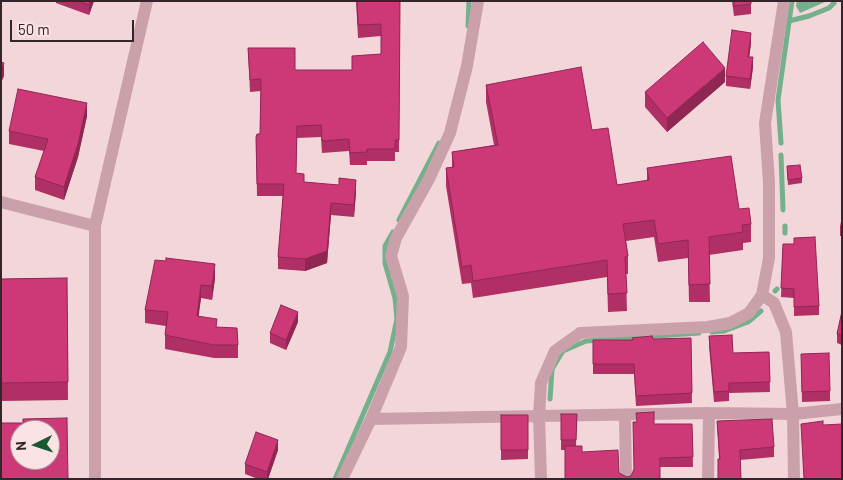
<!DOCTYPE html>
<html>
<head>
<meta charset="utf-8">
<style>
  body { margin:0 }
  #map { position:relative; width:843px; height:480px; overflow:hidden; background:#f2d6d9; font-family:Barlow,sans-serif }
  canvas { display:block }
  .frame { position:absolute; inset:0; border:2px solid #34252a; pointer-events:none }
  .north { position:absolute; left:10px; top:420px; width:50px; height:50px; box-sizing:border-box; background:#fae2e5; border:1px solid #ab969a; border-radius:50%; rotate:266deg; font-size:14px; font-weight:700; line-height:20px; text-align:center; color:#34252a }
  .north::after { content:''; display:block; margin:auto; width:18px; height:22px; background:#185832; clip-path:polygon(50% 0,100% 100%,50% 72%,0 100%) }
  .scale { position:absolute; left:10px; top:20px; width:124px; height:22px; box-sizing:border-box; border:2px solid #34252a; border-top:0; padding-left:6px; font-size:15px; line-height:18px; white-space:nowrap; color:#34252a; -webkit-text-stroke:4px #fae2e5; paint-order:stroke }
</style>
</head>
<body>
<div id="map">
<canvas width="843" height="480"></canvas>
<div class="frame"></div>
<div class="north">N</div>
<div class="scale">50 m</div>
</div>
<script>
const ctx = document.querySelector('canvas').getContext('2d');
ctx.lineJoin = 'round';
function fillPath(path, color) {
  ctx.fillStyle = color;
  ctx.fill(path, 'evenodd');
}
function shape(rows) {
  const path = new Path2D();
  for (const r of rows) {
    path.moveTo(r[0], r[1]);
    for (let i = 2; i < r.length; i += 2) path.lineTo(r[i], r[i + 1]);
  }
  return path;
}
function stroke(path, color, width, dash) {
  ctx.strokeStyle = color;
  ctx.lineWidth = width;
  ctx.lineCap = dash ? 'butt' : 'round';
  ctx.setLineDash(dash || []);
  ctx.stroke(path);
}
fillPath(shape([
  [797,1,823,1,825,2,800,13,796,6]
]), '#73b08b');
stroke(shape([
  [789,21,809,16,829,8,834,3],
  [468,26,469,1],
  [781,143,778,100,792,1],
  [781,155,783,210],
  [399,220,439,143],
  [785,233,785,226],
  [775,291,777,289],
  [712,332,724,331,748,322,761,311],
  [550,399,552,369,563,351,586,341,699,333],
  [335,479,390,352,397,319,395,298,385,263,385,246,393,232]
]), '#73b08b', 5);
stroke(shape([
  [1,202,95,226],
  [762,295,774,303,786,332,793,414,794,479],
  [625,416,626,479],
  [371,419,401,347,403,296,391,256,396,238,429,179,450,133,467,66,478,1],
  [95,479,95,226,147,1],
  [342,479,371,419,709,413,793,414,842,409],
  [541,479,539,416,541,383,555,351,580,333,708,327,730,323,749,313,762,295,769,258,769,183,765,123,784,1],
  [708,479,709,413]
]), '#caa1aa', 12);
fillPath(shape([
  [56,1,94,1,89,15,56,3],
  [356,1,400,1,399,152,395,152,395,161,367,161,367,165,350,165,349,151,322,153,321,137,297,138,296,173,304,182,356,192,354,217,331,215,327,263,305,271,278,269,278,257,283,196,257,196,256,137,260,134,261,91,250,92,248,48,295,70,352,70,381,54,381,36,358,38],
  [732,1,751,1,751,14,734,16],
  [751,43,749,57,753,67,750,89,726,86,726,76],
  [725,82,667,132,645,107,645,92],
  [486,85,592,130,617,185,647,181,647,168,739,209,751,224,751,242,743,243,743,250,709,255,710,302,689,302,688,258,658,262,654,237,626,241,628,256,628,274,626,274,627,311,608,312,607,277,473,298,471,283,462,284,446,186,446,168,452,168,452,152,494,145,486,102],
  [87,116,78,157,64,200,35,190,35,177,44,151,9,144,9,131],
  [787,166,802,178,802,183,788,185],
  [842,218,842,236,840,236,840,226],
  [783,244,819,306,819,315,794,316,794,298,781,297],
  [67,278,68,400,1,401,1,279],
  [215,278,212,300,201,298,198,316,217,327,238,345,238,358,214,358,165,349,165,335,166,326,145,323,145,310],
  [842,311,842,345,837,343,837,334],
  [298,322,286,350,270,343,270,333],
  [709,336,733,353,769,352,770,392,729,393,729,401,714,402,709,346],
  [691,338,692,403,636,406,634,374,593,374,593,340,632,340],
  [801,363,830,391,830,401,802,402],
  [561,414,577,414,576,446,582,452,627,477,631,476,634,470,654,424,692,424,693,467,660,467,660,479,565,479,565,450,561,450],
  [501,415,528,415,528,459,501,460],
  [717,421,774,447,774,457,740,460,719,459],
  [278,450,268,479,258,479,245,474,245,464]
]), '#b03065');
fillPath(shape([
  [90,1,94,1,89,15,89,5],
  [751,33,751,43,748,67,748,57],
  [753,57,753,67,750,89,750,79],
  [4,63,4,76,1,83,1,70],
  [725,68,725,82,667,132,667,118],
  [87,103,87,116,78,157,64,200,64,187],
  [356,180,356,192,354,217,354,205],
  [331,203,331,215,327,263,305,271,305,259],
  [215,264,215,278,212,300,212,286],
  [201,285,201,298,197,330,197,316],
  [298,312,298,322,286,350,286,340],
  [278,440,278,450,268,479,267,479,267,472]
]), '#902753');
const building = shape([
  [78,1,90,1,89,5,78,1],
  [357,1,400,1,399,140,395,140,395,149,367,149,367,152,350,153,349,139,322,141,321,125,297,126,296,173,304,174,304,182,339,185,339,178,356,180,354,205,331,203,327,251,305,259,278,257,284,184,257,184,256,137,257,134,260,134,261,79,250,80,248,48,295,48,295,70,352,70,352,56,381,54,381,24,358,25,357,1],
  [734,1,751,1,751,4,734,6,734,1],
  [732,30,751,33,748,57,753,57,750,79,726,76,732,30],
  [703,42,725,68,667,118,645,92,703,42],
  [1,62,4,63,1,70,1,62],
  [581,67,592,130,608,128,617,185,649,180,647,168,731,156,739,209,749,208,751,224,742,225,743,232,709,237,710,284,689,285,688,240,658,244,654,220,623,224,628,256,625,257,627,293,608,294,607,260,473,281,471,265,462,267,446,168,454,167,452,152,498,145,486,85,581,67],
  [18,89,87,103,78,144,64,187,35,177,48,139,9,131,18,89],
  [800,165,802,178,788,180,787,166,800,165],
  [815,237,819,306,794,307,794,289,781,288,783,244,794,244,794,238,815,237],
  [166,258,215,264,212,286,201,285,197,316,217,319,216,327,237,328,238,345,214,345,165,335,168,312,145,310,155,260,166,261,166,258],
  [67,278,68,382,1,383,1,279,67,278],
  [281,305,298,312,286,340,270,333,281,305],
  [842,311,842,335,837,334,842,311],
  [732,335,733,353,769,352,770,382,729,383,729,391,714,392,709,336,732,335],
  [652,336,653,339,691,338,692,393,636,396,634,364,593,364,593,340,633,340,632,338,652,336],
  [829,353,830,391,802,392,801,354,829,353],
  [654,412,654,424,692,424,693,457,660,458,660,479,565,479,565,446,582,446,582,452,618,450,619,473,627,477,631,476,634,469,633,422,637,422,636,413,654,412],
  [561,414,577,414,576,440,561,440,561,414],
  [501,415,528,415,528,450,501,450,501,415],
  [67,418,68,479,1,479,1,423,23,423,23,419,67,418],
  [20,430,50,430,50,460,20,460,20,430],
  [772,419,774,447,740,450,741,479,718,479,718,459,720,459,717,421,772,419],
  [823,421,823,425,842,424,842,479,804,479,801,424,823,421],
  [256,432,278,440,267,472,245,464,256,432]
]);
fillPath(building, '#cd3876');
stroke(building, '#902753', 1);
</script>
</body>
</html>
